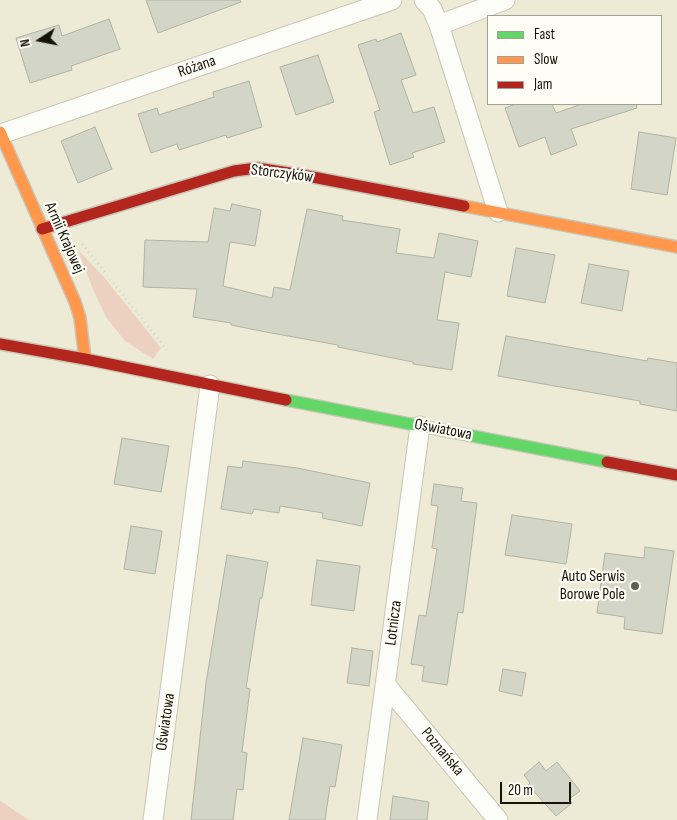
<!DOCTYPE html>
<html>
<head>
<meta charset="utf-8">
<style>
  body { margin:0 }
  #map { position:relative; width:677px; height:820px; overflow:hidden; background:#edead6; font-family:"Sofia Sans Condensed",sans-serif }
  canvas { display:block }
  .legend { position:absolute; left:487px; top:15px; width:175px; height:90px; box-sizing:border-box; background:#fefdf6; border:1px solid #a1a096; margin:0; padding:6px 9px; list-style:none; font-size:15px; color:#161407 }
  .legend li { display:flex; align-items:center; gap:10px; height:25px }
  .legend b { width:25px; border:1px solid #a1a096 }
  .north { position:absolute; left:15px; top:15px; width:50px; height:50px; -webkit-text-stroke:4px #fefdf6; paint-order:stroke; rotate:259deg; font-size:14px; font-weight:700; line-height:20px; text-align:center; color:#161407 }
  .north::after { content:''; display:block; margin:auto; width:18px; height:22px; background:#161407; clip-path:polygon(50% 0,100% 100%,50% 72%,0 100%) }
  .scale { position:absolute; left:500px; top:782px; width:71px; height:22px; box-sizing:border-box; border:2px solid #161407; border-top:0; padding-left:6px; font-size:15px; line-height:18px; white-space:nowrap; color:#161407; -webkit-text-stroke:4px #fefdf6; paint-order:stroke }
</style>
</head>
<body>
<div id="map">
<canvas width="677" height="820"></canvas>
<ul class="legend">
<li><b style="height:6px;background:#63d668"></b>Fast</li>
<li><b style="height:6px;background:#ff974d"></b>Slow</li>
<li><b style="height:6px;background:#b3261e"></b>Jam</li>
</ul>
<div class="north">N</div>
<div class="scale">20 m</div>
</div>
<script>
const ctx = document.querySelector('canvas').getContext('2d');
ctx.lineJoin = 'round';
function fillPath(path, color) {
  ctx.fillStyle = color;
  ctx.fill(path, 'evenodd');
}
function shape(rows) {
  const path = new Path2D();
  for (const r of rows) {
    path.moveTo(r[0], r[1]);
    for (let i = 2; i < r.length; i += 2) path.lineTo(r[i], r[i + 1]);
  }
  return path;
}
function stroke(path, color, width, dash) {
  ctx.strokeStyle = color;
  ctx.lineWidth = width;
  ctx.lineCap = dash ? 'butt' : 'round';
  ctx.setLineDash(dash || []);
  ctx.stroke(path);
}
function drawText(font, color, halo, rows, align = 'center') {
  ctx.font = font + ' "Sofia Sans Condensed",sans-serif';
  ctx.lineWidth = 4.5;
  ctx.setLineDash([]);
  ctx.textBaseline = 'middle';
  ctx.strokeStyle = halo;
  ctx.fillStyle = color;
  for (const [text, x, y, turn = 0] of rows) {
    ctx.save();
    ctx.translate(x, y);
    ctx.rotate((+turn || 0) * Math.PI / 180);
    ctx.textAlign = isNaN(turn) ? turn : align;
    if (halo) ctx.strokeText(text, 0, 0);
    ctx.fillText(text, 0, 0);
    ctx.restore();
  }
}
fillPath(shape([
  [78,250,103,276,161,348,153,359,125,341,106,317,92,287],
  [0,801,29,820,0,820]
]), '#ecd1c1');
const building = shape([
  [146,0,240,0,241,2,158,33,146,0],
  [109,19,120,49,71,66,72,70,30,83,16,38,59,25,62,36,109,19],
  [401,33,416,75,401,80,413,113,434,107,445,142,412,153,414,157,390,165,374,112,380,110,358,45,376,39,377,42,401,33],
  [318,55,334,102,296,115,280,67,318,55],
  [249,81,262,127,227,138,226,135,179,150,177,144,151,153,138,114,157,108,159,115,214,97,213,92,249,81],
  [516,104,552,104,556,113,582,104,636,104,637,108,571,129,577,145,551,155,545,137,519,147,505,108,516,104],
  [95,127,112,169,78,183,61,141,95,127],
  [639,132,676,138,667,195,631,189,639,132],
  [232,204,261,210,255,246,230,242,223,286,272,298,274,287,290,290,307,209,343,216,342,220,400,229,396,253,434,258,439,233,478,241,471,277,445,272,437,320,459,323,452,370,413,364,413,362,338,347,338,345,266,332,231,325,231,323,193,317,197,289,143,287,145,240,208,242,214,208,230,211,232,204],
  [516,248,555,255,545,303,507,296,516,248],
  [589,264,629,271,622,311,581,303,589,264],
  [506,336,647,361,648,358,677,363,677,411,640,404,640,401,498,376,506,336],
  [122,438,169,446,161,492,114,484,122,438],
  [243,461,297,468,370,483,362,526,322,518,323,513,280,506,279,513,254,509,252,514,221,509,228,466,242,468,243,461],
  [434,484,463,488,461,501,477,503,463,613,458,612,447,685,422,681,424,666,411,664,419,615,426,616,437,549,432,548,438,506,431,505,434,484],
  [512,515,572,524,566,564,505,555,512,515],
  [131,526,162,531,155,574,124,569,131,526],
  [645,547,674,551,662,634,624,629,625,617,597,613,605,553,644,558,645,547],
  [227,555,268,562,262,598,260,598,246,688,250,689,242,752,247,753,243,790,237,789,233,820,191,820,206,683,227,555],
  [317,560,360,566,354,611,311,605,317,560],
  [352,648,373,651,369,686,347,683,352,648],
  [503,669,526,673,522,696,499,691,503,669],
  [303,738,342,745,335,787,330,786,325,820,289,820,303,738],
  [539,762,546,771,557,762,580,791,569,799,572,803,556,816,528,785,530,783,524,775,539,762],
  [393,796,429,802,427,820,390,820,393,796]
]);
fillPath(building, '#d3d6c7');
stroke(building, '#b0b2a3', 1);
const street = shape([
  [424,0,432,9,439,25,505,0],
  [439,25,498,212],
  [1,134,392,0],
  [386,685,498,820],
  [153,820,210,385],
  [367,820,420,426]
]);
const fast = shape([
  [286,400,607,462]
]);
const slow = shape([
  [0,132,75,302,80,318,85,359],
  [464,206,677,247]
]);
const jam = shape([
  [42,229,234,171,257,168,302,175,464,206],
  [0,344,85,359,286,400],
  [607,462,677,475]
]);
stroke(street, '#c8c6b6', 21);
stroke(fast, '#c8c6b6', 14);
stroke(slow, '#c8c6b6', 14);
stroke(jam, '#c8c6b6', 14);
stroke(shape([
  [82,244,167,350]
]), '#d7d6d0', 3, [1, 4]);
stroke(street, '#fcfcf9', 19);
stroke(fast, '#63d668', 11);
stroke(slow, '#ff974d', 11);
stroke(jam, '#b3261e', 11);
for (const [x, y, r, color] of [
  [635,586,5,"#615f4f"]
]) {
  const dot = new Path2D();
  dot.arc(x, y, r, 0, 2 * Math.PI);
  ctx.fillStyle = color;
  ctx.fill(dot);
  stroke(dot, '#fefdf6', 2);
}
drawText('16px', '#161407', '#fefdf6', [
  ["Różana",197,67,-19],
  ["Storczyków",282,174,7],
  ["Armii Krajowej",64,238,66],
  ["Oświatowa",443,430,11],
  ["Lotnicza",394,623,-83],
  ["Oświatowa",166,722,-82],
  ["Poznańska",442,752,50]
]);
drawText('16px', '#161407', '#fefdf6', [
  ["Auto Serwis",625,577],
  ["Borowe Pole",625,595]
], 'right');
</script>
</body>
</html>
